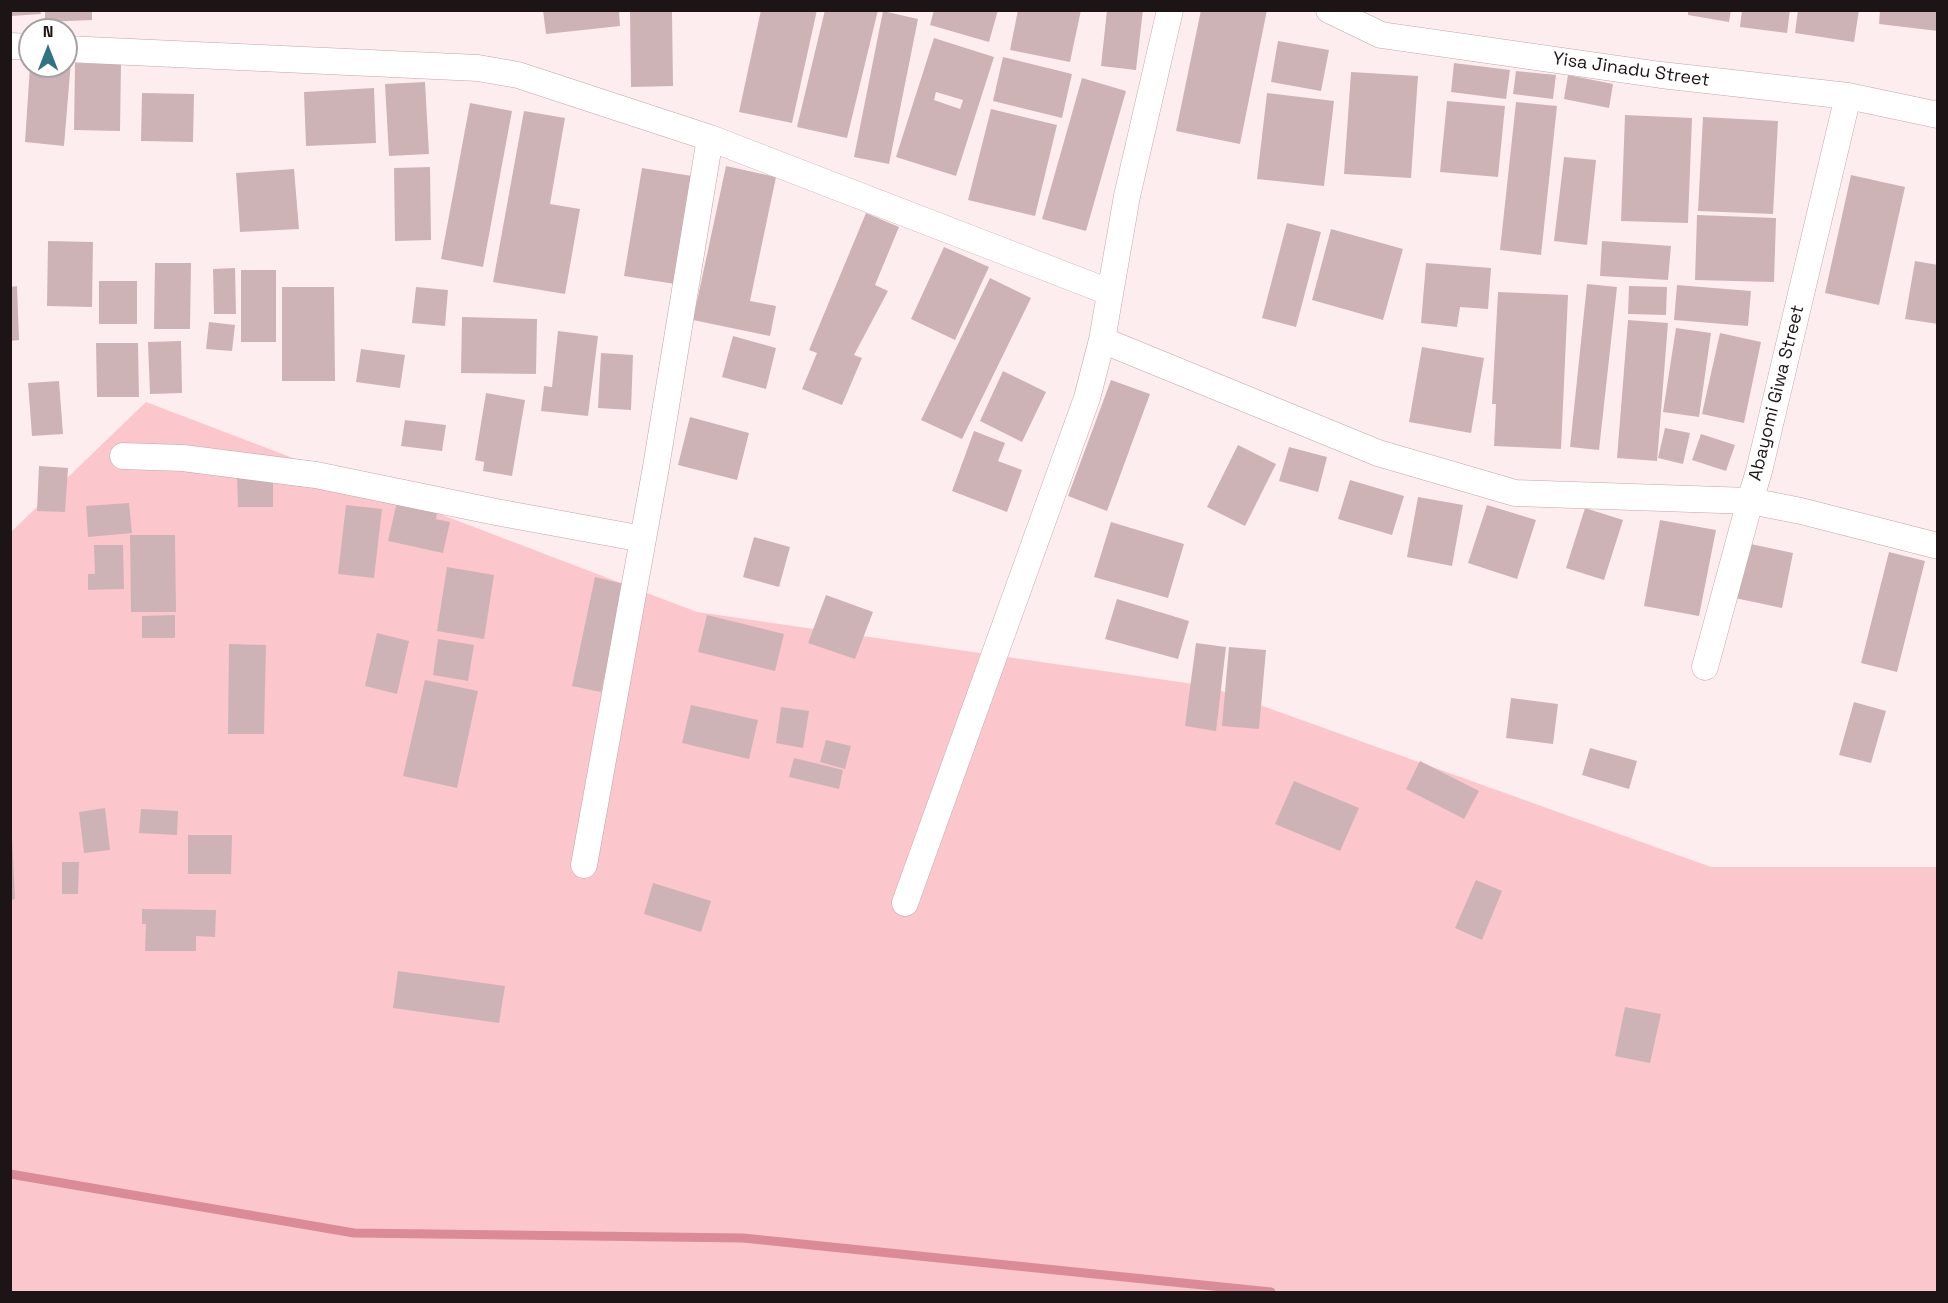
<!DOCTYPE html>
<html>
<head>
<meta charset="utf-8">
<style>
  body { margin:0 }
  #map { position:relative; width:1948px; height:1303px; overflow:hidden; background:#feedef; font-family:"Space Grotesk",sans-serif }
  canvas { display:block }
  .frame { position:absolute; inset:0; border:12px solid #1d1415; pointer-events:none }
  .north { position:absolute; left:18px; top:18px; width:60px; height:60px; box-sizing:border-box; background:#fff; border:2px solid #a5a1a1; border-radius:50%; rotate:0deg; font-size:16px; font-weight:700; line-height:24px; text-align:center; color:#1d1415 }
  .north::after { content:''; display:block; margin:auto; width:21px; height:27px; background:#317285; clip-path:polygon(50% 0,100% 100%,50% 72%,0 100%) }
</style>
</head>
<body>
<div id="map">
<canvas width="1948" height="1303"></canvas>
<div class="frame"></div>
<div class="north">N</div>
</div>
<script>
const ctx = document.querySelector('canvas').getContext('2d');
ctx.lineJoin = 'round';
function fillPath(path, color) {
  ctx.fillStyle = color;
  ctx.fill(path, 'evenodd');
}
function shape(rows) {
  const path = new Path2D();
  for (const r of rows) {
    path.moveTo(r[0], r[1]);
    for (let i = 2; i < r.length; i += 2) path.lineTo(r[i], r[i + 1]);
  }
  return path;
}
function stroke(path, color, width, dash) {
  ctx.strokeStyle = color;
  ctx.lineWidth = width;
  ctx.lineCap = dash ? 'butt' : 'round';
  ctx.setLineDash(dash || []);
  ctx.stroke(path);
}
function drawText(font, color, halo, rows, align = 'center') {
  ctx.font = font + ' "Space Grotesk",sans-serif';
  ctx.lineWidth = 6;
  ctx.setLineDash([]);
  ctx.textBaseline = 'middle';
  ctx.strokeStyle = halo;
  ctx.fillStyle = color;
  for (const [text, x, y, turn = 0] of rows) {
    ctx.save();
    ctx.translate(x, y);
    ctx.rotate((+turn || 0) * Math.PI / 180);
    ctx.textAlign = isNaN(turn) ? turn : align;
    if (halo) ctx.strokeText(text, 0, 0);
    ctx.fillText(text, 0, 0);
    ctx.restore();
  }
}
fillPath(shape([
  [146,402,697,612,1207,686,1711,867,1937,867,1937,1292,11,1292,11,532]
]), '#fcc6cd');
stroke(shape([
  [10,1174,354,1233,743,1238,1271,1292]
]), '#db8b97', 9);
fillPath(shape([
  [11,10,40,10,41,14,11,16],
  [45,10,92,10,92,20,45,22],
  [543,10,619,10,620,26,546,34],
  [761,10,817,10,792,123,739,112],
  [825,10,878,10,847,138,797,127],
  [934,10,998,10,989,42,930,25],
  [1018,10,1081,10,1070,62,1010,50],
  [1107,10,1143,10,1136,70,1101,66],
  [1201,10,1267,10,1240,144,1176,131],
  [1688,10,1731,10,1729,22,1688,15],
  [1742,10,1790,10,1787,33,1740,27],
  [1798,10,1859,10,1854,42,1795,33],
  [1880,10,1938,10,1938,31,1879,24],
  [630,11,672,11,673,86,631,87],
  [883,11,918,19,889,164,854,157],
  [934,38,994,57,956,176,896,157],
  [936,92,963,100,960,109,934,100],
  [1278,41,1329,50,1321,91,1271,82],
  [1003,57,1072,74,1062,118,993,101],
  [66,61,71,61,64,146,25,142,30,66,66,66],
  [75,63,121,64,120,131,74,130],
  [1454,63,1510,70,1506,99,1451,92],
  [1516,71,1556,75,1553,99,1513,94],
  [1351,72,1418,76,1411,178,1344,174],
  [1568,75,1613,84,1609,108,1564,99],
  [1082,78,1126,91,1086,231,1042,219],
  [425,82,429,154,389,156,385,84],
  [374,88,376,143,306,146,304,92],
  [142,93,194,94,193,142,141,141],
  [1267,93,1334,101,1324,186,1257,179],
  [1447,101,1505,106,1498,177,1440,172],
  [1516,102,1557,106,1541,255,1500,250],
  [470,103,512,111,483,267,441,259],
  [991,109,1057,125,1035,216,968,200],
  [524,111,565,118,550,204,580,209,565,294,493,282],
  [1625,115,1692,118,1688,223,1621,221],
  [1703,117,1778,121,1773,214,1698,211],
  [1564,157,1596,160,1587,245,1554,241],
  [726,166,776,177,750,301,776,306,770,336,693,320],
  [430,167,431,240,395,241,394,168],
  [642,168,692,176,675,284,624,276],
  [294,169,299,229,240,232,236,173],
  [1851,175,1905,187,1879,305,1825,293],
  [866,213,899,227,875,285,888,291,854,355,862,358,842,405,802,389,817,353,809,350],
  [1697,215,1776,218,1774,282,1695,280],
  [1287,223,1321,232,1296,327,1262,318],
  [1331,229,1403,249,1383,320,1312,300],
  [48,241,93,242,92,307,47,306],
  [1602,241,1671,246,1668,280,1600,276],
  [944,247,989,267,955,340,911,319],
  [1915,261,1938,265,1938,324,1905,319],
  [155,263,191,263,190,329,154,329],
  [1426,263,1491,268,1488,309,1460,307,1457,327,1421,323],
  [235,268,236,314,214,314,213,269],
  [241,270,276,270,276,342,241,342],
  [990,278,1031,298,962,439,921,420],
  [99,281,137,281,137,324,99,324],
  [1587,284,1617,287,1599,450,1570,447],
  [1677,285,1751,291,1748,326,1674,320],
  [17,286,19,340,10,341,10,287],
  [1629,286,1667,287,1666,315,1628,314],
  [282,287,334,287,335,381,282,381],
  [416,287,448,290,445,326,412,323],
  [1498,292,1568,295,1561,449,1494,446,1496,404,1492,404],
  [462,317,537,319,536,374,461,373],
  [1628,320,1668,323,1657,461,1617,458],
  [209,322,235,325,232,351,206,349],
  [1676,328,1711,333,1699,417,1663,412],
  [558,331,598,336,588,416,541,411,544,386,552,387],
  [1720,333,1761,342,1744,423,1702,414],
  [733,336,776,348,766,389,722,377],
  [181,341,182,393,150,394,148,342],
  [96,343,138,343,139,397,97,397],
  [1422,347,1484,358,1471,433,1409,422],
  [361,349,405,355,400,388,356,382],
  [601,353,633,355,631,410,598,408],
  [1003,371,1046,392,1022,442,980,421],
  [1111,380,1150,394,1107,511,1068,496],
  [59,381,63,434,32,436,28,383],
  [486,393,525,400,512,476,483,471,484,462,475,460],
  [690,417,749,433,737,480,678,465],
  [405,420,446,425,442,451,401,446],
  [1665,428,1690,433,1683,464,1658,458],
  [974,431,1005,443,998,461,1022,470,1007,512,952,491],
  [1701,434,1735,445,1726,471,1692,460],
  [1238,445,1276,464,1245,526,1207,507],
  [1289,447,1327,457,1318,492,1279,481],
  [39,466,68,468,65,512,37,511],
  [273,474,273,507,238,507,237,475],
  [1350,480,1404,496,1392,535,1338,519],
  [398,497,437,512,436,519,450,522,443,553,388,541],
  [1418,497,1463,505,1452,566,1407,557],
  [129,503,132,533,88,537,86,506],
  [346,505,382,509,374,578,338,574],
  [1487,505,1536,520,1517,579,1468,563],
  [1585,508,1623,520,1604,580,1566,568],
  [1660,520,1716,530,1699,616,1644,606],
  [1111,522,1184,544,1168,598,1094,577],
  [130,535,175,535,176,612,131,612],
  [754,537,790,547,779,587,743,577],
  [1746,543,1793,553,1782,608,1735,598],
  [94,545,123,545,124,589,88,590,88,574,95,574],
  [1889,552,1925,561,1897,672,1861,663],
  [447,567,494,575,484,639,437,631],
  [595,577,624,584,601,692,572,686],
  [826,595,873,612,855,659,808,643],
  [1117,599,1189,621,1178,659,1105,639],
  [175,615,175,638,142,638,142,616],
  [707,615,784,634,775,671,698,652],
  [377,633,409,641,397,694,365,686],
  [438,639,474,645,468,681,433,675],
  [1196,643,1226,647,1216,731,1185,726],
  [229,644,266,645,264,734,228,734],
  [1229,647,1266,650,1259,729,1222,726],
  [425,680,478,691,457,788,403,776],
  [1511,698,1558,704,1553,744,1506,738],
  [1854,702,1886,711,1871,763,1839,755],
  [691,705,758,720,749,759,682,743],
  [781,707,809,711,803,748,776,743],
  [826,740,851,746,845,769,820,762],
  [1590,748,1637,761,1629,789,1582,775],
  [794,758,843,770,839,789,789,777],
  [1420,761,1479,791,1464,819,1406,789],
  [1294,781,1359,808,1340,851,1275,824],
  [105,808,110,850,84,853,79,812],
  [141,809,178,811,177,835,139,833],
  [188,835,232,835,231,874,188,874],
  [10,836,12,836,15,899,10,900],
  [62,862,79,862,78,894,62,894],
  [1476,880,1502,891,1482,940,1455,928],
  [653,883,711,901,701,932,644,914],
  [142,909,216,910,215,937,196,936,196,951,145,951,146,924,142,924],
  [398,971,505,986,499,1023,393,1008],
  [1625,1007,1661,1014,1650,1063,1615,1056]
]), '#ceb3b6');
const minor = shape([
  [1329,10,1381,35,1661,75,1848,96,1938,115],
  [10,46,30,47],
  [66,49,478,68,518,75,710,138,1109,292],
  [1848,96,1759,471,1750,501,1801,511,1938,546],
  [1102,340,1378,453,1515,493,1750,501,1705,667],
  [123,456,183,458,316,475,496,512,643,539],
  [584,865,656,467,710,138],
  [905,903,1087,398,1102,340,1127,196,1170,10]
]);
stroke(minor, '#c0a6a9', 27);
stroke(minor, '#fff', 26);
drawText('18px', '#1d1415', '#fff', [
  ["Yisa Jinadu Street",1631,70,8],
  ["Abayomi Giwa Street",1777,393,-76]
]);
</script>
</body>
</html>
